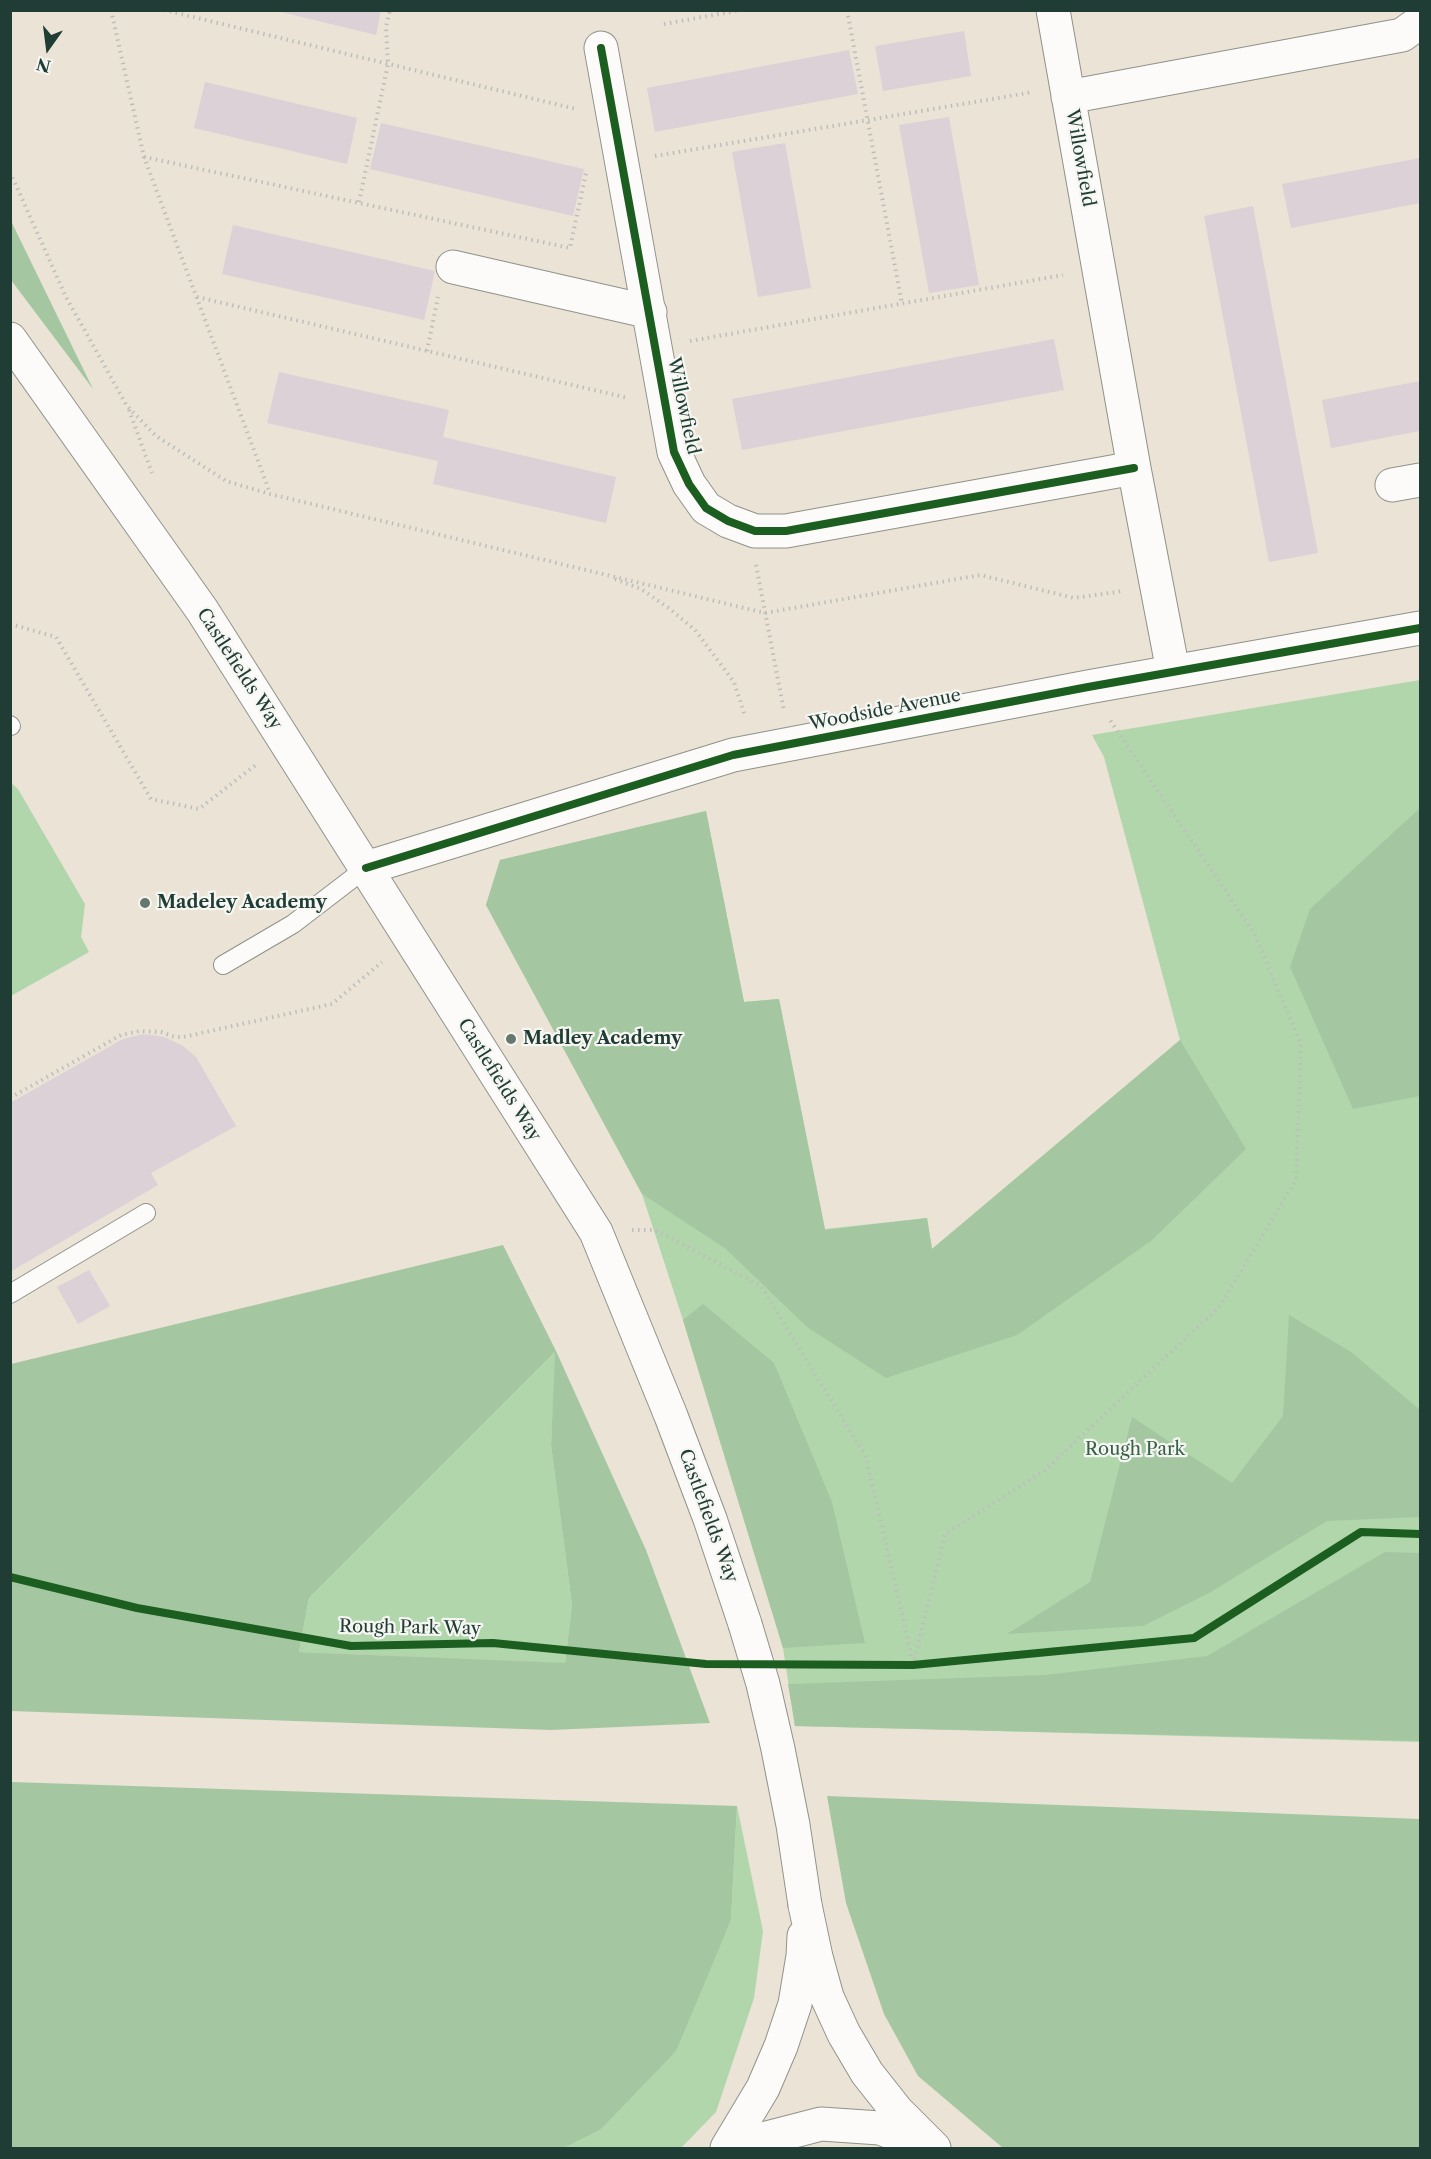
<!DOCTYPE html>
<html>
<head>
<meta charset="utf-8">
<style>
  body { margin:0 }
  #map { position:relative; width:1431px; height:2159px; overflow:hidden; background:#eae3d6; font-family:"Libre Caslon Text",serif }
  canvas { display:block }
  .frame { position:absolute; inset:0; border:12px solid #1f3d34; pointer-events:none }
  .north { position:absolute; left:18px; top:18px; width:60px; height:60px; -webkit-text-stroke:4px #f6f6f2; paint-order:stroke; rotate:194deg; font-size:16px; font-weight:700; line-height:24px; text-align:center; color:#1f3d34 }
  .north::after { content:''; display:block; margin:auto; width:21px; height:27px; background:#1f3d34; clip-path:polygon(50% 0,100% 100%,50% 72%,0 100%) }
</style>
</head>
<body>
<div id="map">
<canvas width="1431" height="2159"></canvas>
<div class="frame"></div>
<div class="north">N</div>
</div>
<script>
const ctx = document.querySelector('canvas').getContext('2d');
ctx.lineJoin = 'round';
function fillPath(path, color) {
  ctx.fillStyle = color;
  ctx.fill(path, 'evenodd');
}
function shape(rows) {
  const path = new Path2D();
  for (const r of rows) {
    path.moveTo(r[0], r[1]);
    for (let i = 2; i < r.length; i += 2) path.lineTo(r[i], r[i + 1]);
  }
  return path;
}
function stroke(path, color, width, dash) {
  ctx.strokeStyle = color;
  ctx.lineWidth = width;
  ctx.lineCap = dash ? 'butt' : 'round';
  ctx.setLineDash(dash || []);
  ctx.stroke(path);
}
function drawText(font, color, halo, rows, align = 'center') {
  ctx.font = font + ' "Libre Caslon Text",serif';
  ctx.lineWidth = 4.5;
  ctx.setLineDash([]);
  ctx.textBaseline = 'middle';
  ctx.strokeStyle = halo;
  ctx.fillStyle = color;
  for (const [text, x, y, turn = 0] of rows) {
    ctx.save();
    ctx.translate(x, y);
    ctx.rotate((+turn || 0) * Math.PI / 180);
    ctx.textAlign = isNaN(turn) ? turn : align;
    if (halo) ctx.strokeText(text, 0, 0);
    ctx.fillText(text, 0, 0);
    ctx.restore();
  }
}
fillPath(shape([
  [1420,680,1420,1742,795,1726,783,1648,683,1320,642,1194,486,905,500,860,706,811,744,1002,779,999,825,1229,927,1218,932,1249,1180,1040,1104,757,1092,735],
  [11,783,18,789,85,904,81,937,89,952,11,996],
  [556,1351,551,1445,572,1605,565,1664,299,1652,309,1598],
  [737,1806,763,1931,754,1998,716,2112,681,2148,564,2148,600,2130,708,1972,731,1920]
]), '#b1d6ac');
fillPath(shape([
  [10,221,11,221,93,389,11,280],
  [1420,808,1420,1096,1353,1109,1290,967,1310,909],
  [706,811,744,1002,779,999,825,1230,927,1218,932,1249,1180,1040,1246,1149,1151,1241,1017,1335,886,1378,807,1327,726,1249,642,1194,486,905,500,860],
  [503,1245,556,1351,646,1550,710,1723,551,1730,11,1711,11,1364],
  [555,1352,551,1445,572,1605,565,1663,299,1652,309,1598],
  [703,1304,774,1363,832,1502,865,1643,783,1648,683,1320],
  [1289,1315,1351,1352,1420,1410,1420,1517,1327,1521,1209,1593,1143,1626,1007,1634,1090,1582,1132,1417,1232,1483,1283,1416],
  [1385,1552,1420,1553,1420,1741,795,1726,788,1684,1045,1675,1207,1656],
  [11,1782,737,1806,731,1920,676,2051,600,2130,564,2148,11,2148],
  [827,1796,1420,1819,1420,2148,1003,2148,918,2076,884,2014,846,1903]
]), '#a4c7a1');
fillPath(shape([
  [273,10,381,10,376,35],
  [964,31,971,76,883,91,875,46],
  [849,50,858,94,655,132,647,88],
  [205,82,357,118,347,164,194,128],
  [949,117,979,285,929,293,899,125],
  [381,123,584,169,573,216,370,169],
  [785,143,811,288,758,297,732,152],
  [1420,158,1420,203,1291,228,1282,184],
  [1253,206,1318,553,1269,562,1204,216],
  [233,225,435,271,424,320,222,274],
  [1054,339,1064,390,742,450,732,399],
  [279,372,449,410,443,437,616,477,606,523,433,484,438,461,267,423],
  [1420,381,1420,431,1331,448,1322,400],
  [144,1034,164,1037,183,1046,196,1057,236,1126,151,1173,158,1185,10,1272,10,1103,123,1039],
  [89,1270,110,1306,78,1324,57,1287]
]), '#dcd1d7');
const service = shape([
  [10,725,11,726],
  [223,965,293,924,366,868],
  [10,1294,146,1213]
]);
const minor = shape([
  [1053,10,1134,468,1173,671],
  [601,48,674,452,689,484,706,508,728,521,755,531,786,531,1134,468],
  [1068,97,1402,35,1420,22],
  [453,267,650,312],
  [1392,485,1420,480]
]);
const tertiary = shape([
  [366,868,733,755,1088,687,1420,628]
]);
const secondary = shape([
  [10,339,202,610,596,1232,671,1416,710,1519,745,1624],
  [805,1905,816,1957,827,1997,844,2034,867,2073,897,2111,934,2148],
  [727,2148,763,2088,781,2046,795,2004,803,1956,804,1936]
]);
const primary = shape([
  [748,2148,763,2139,821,2124,880,2128,932,2148]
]);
stroke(service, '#90928a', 20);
stroke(minor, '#90928a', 35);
stroke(tertiary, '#90928a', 35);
stroke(secondary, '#90928a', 35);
stroke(primary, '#90928a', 35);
stroke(shape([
  [111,10,144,157,270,493],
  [164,10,576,109],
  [847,10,902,304],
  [664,24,741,10],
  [655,156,1033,92],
  [144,157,570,248,586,173],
  [10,172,66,297,127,406,156,436,226,481,270,494,765,613,980,575,1074,598,1123,591],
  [359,202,388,64,386,27,390,10],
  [197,297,628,398],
  [690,341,1063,275],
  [427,351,438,297],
  [129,410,152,473],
  [756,565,784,711],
  [615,579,641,589,670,609,695,630,734,682,745,716],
  [10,624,56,637,151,799,199,809,257,764],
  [10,1098,121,1035,140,1031,161,1032,175,1037,183,1037,332,1004,382,962],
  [632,1230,655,1230,761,1286,866,1457,913,1662],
  [10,1577,137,1608,351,1646,493,1643,722,1664],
  [795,1665,875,1665],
  [913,1665,945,1534,1044,1471,1219,1307,1296,1180,1301,1044,1254,933,1110,720]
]), '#bdbebc', 4, [1.5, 4.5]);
stroke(service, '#fcfbf9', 18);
stroke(minor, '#fcfbf9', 33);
stroke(tertiary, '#fcfbf9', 33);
stroke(secondary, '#fcfbf9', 33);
stroke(primary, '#fcfbf9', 33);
const secondaryBridge = shape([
  [745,1624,763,1684,778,1749,793,1825,805,1905]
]);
stroke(secondaryBridge, '#90928a', 35, []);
stroke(secondaryBridge, '#fcfbf9', 33);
stroke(shape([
  [601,48,674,452,689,484,706,508,728,521,755,531,786,531,1134,468],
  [366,868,733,755,1088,687,1420,628],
  [10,1577,137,1608,351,1646,493,1643,706,1664,913,1665,1194,1638,1361,1532,1420,1534]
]), '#1b5e20', 8);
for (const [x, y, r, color] of [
  [145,903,6,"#66776d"],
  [511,1039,6,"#66776d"]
]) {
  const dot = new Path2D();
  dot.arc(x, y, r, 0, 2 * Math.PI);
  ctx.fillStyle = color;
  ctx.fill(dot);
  stroke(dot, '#f6f6f2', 2);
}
drawText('18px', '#1f3d34', '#f6f6f2', [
  ["Willowfield",1080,158,80],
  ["Willowfield",683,406,78],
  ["Castlefields Way",239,669,57],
  ["Woodside Avenue",885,710,-11],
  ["Castlefields Way",499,1080,58],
  ["Castlefields Way",708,1516,70],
  ["Rough Park Way",410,1628,1]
]);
drawText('bold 18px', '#1f3d34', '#f6f6f2', [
  ["Madeley Academy",157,903],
  ["Madley Academy",523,1039]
], 'left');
drawText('18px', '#386149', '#f6f6f2', [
  ["Rough Park",1135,1450]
]);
</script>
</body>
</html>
